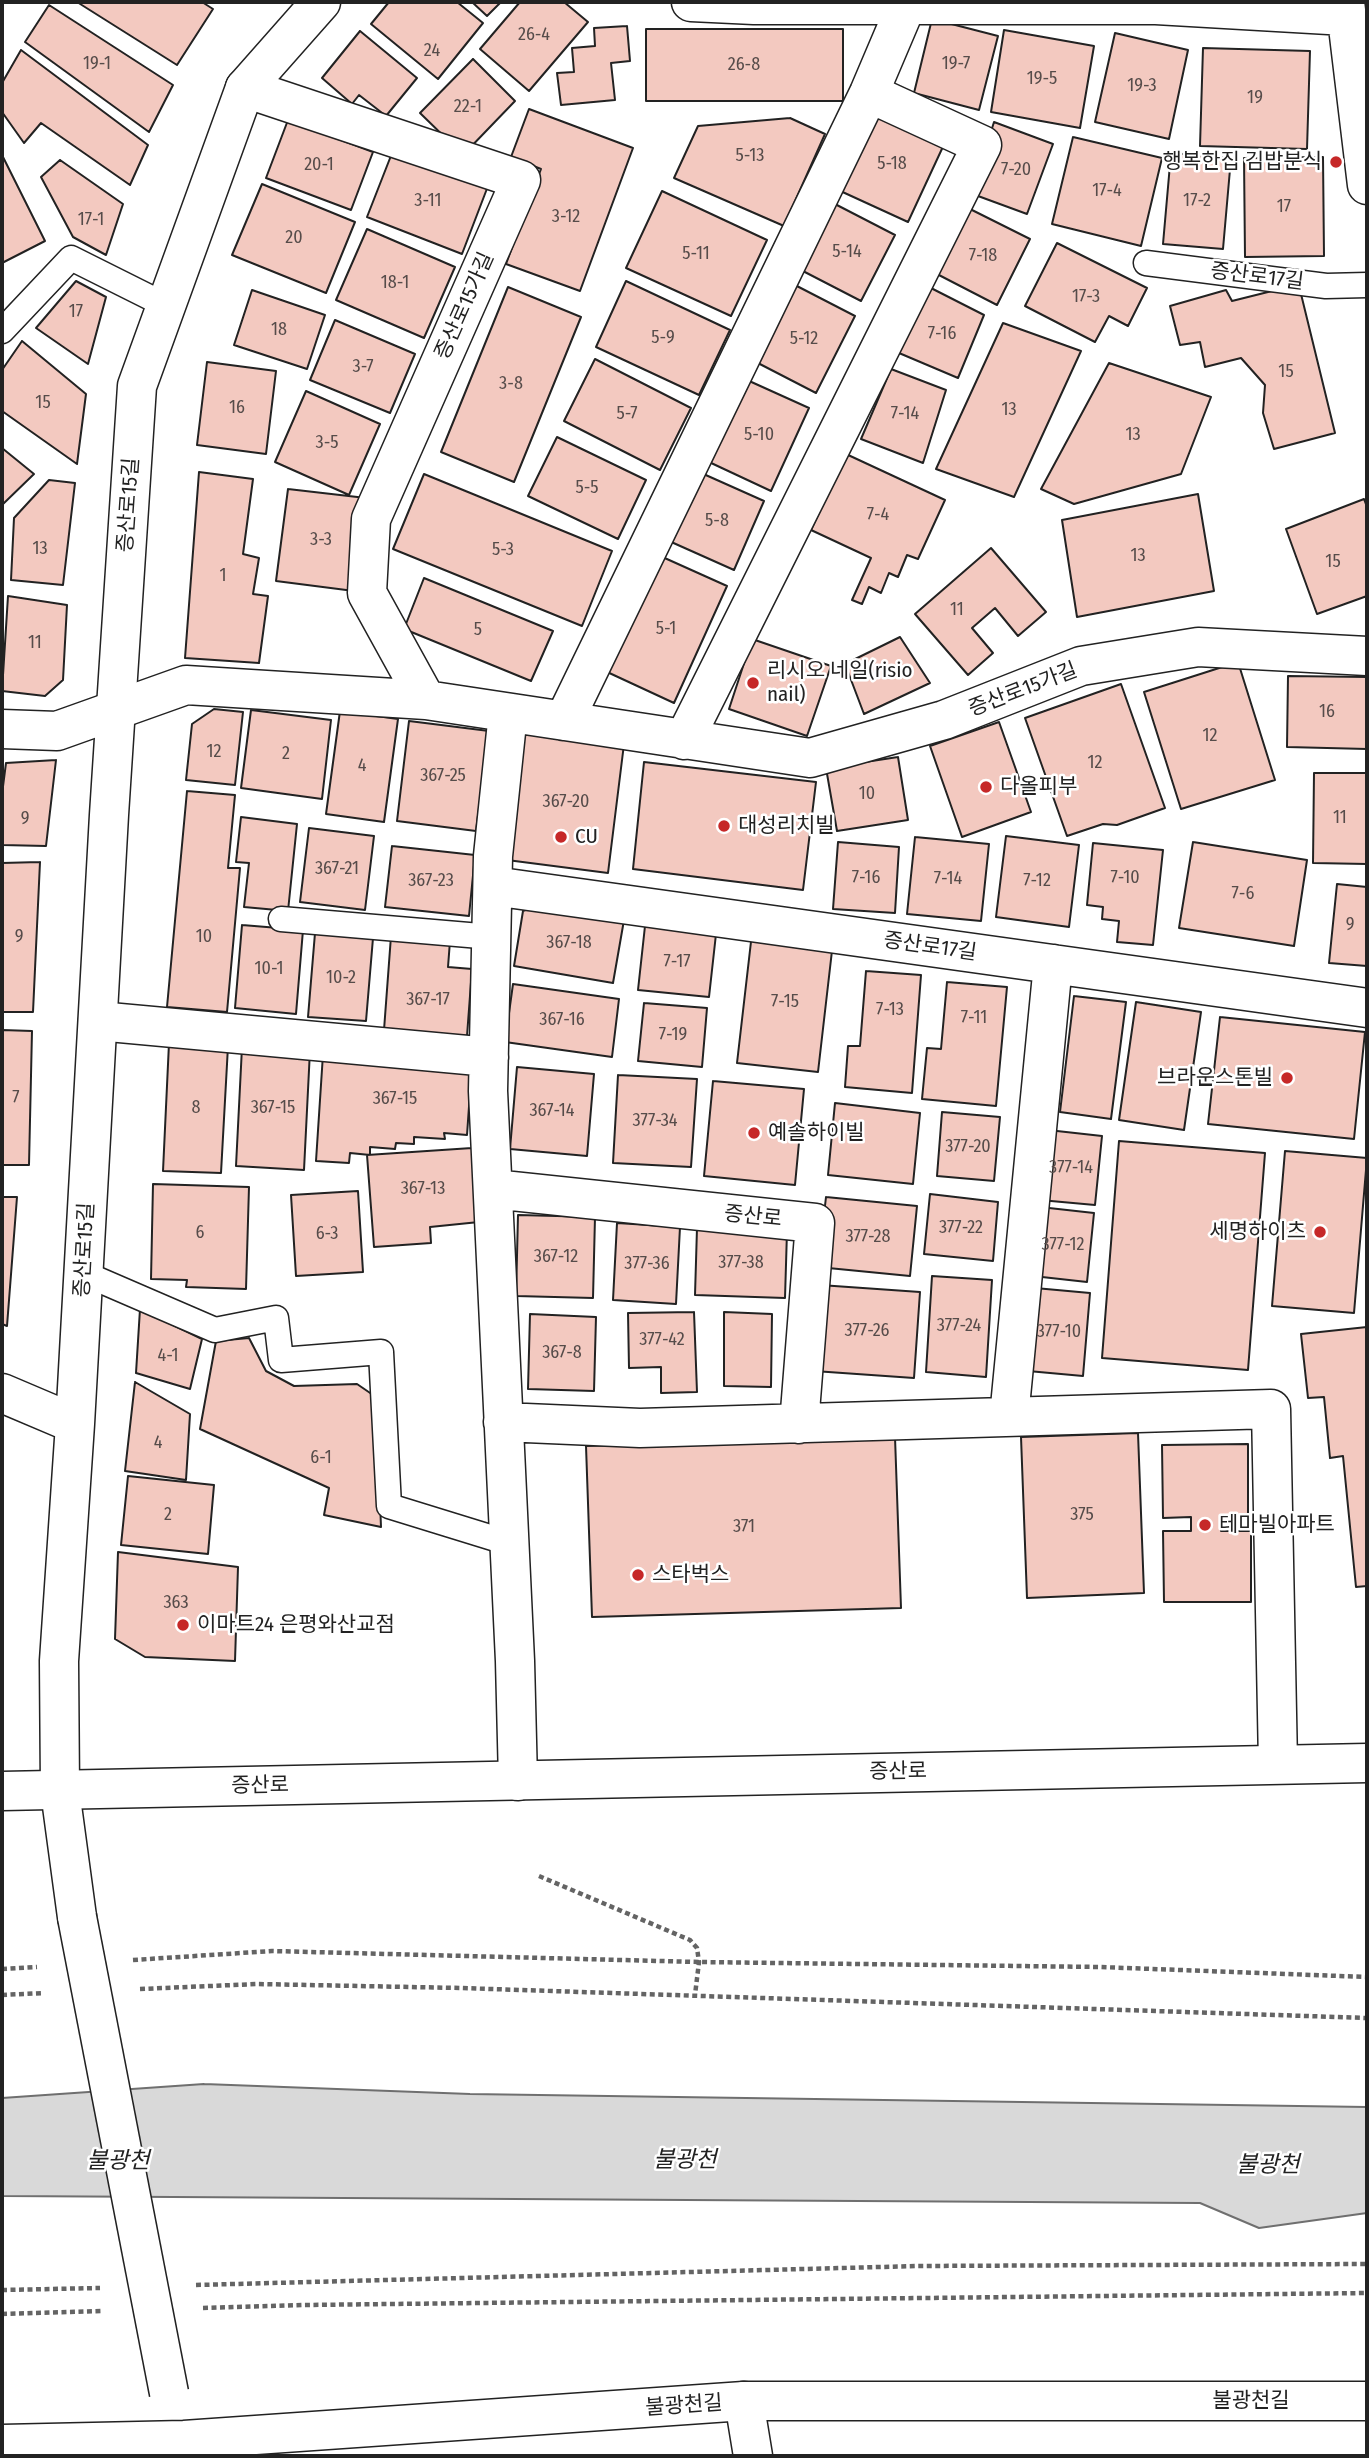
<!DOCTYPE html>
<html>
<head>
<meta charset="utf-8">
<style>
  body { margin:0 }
  #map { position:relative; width:1369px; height:2458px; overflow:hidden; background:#fff; font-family:"Fira Sans Condensed",sans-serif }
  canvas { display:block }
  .frame { position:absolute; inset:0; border:4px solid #222; pointer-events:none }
</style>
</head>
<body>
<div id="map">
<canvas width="1369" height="2458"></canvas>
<div class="frame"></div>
</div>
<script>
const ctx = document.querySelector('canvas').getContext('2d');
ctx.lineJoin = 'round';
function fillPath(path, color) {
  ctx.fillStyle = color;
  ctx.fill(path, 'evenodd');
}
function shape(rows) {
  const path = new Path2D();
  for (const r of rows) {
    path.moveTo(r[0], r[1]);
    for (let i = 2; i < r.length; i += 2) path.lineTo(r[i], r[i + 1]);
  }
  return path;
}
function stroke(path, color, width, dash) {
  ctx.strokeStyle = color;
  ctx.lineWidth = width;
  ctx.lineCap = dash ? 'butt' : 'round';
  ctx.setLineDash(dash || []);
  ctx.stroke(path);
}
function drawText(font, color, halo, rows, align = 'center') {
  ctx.font = font + ' "Fira Sans Condensed","Noto Sans KR",sans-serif';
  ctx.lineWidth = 5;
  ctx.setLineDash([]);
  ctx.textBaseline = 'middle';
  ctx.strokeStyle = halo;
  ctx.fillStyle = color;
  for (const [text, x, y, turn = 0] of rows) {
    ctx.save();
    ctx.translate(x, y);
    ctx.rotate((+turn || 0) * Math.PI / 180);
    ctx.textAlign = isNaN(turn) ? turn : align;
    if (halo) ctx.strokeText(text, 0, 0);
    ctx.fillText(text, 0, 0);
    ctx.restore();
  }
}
const water = shape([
  [204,2084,470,2094,1367,2107,1367,2213,1259,2228,1200,2203,2,2196,2,2098,204,2084]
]);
fillPath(water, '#d9d9d9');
stroke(water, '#6f6f6f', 2);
const building = shape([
  [77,2,202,2,213,9,177,65,77,2],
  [389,2,457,2,483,23,438,79,371,24,389,2],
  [472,2,501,2,487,16,472,2],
  [520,2,564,2,588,22,529,91,480,49,520,2],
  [49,5,173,85,149,132,25,42,49,5],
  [932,19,998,36,979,110,914,93,932,19],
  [627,26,630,61,611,63,615,100,561,105,557,73,574,72,572,48,595,46,594,28,627,26],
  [646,29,843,29,843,101,646,101,646,29],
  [1004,30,1094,46,1080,128,991,112,1004,30],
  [360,31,417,78,386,116,359,95,352,104,322,78,360,31],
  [1115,33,1188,50,1169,139,1095,122,1115,33],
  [1203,48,1310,51,1307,149,1200,146,1203,48],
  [21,50,148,145,130,185,41,123,24,143,2,112,2,83,21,50],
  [473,59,515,101,463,155,420,113,473,59],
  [875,105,947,138,908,222,836,189,875,105],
  [529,109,633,148,580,291,506,264,541,169,511,157,529,109],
  [790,118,825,134,784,226,674,178,698,126,790,118],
  [288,120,373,152,351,210,266,178,288,120],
  [994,122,1053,144,1027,214,978,196,998,142,989,138,994,122],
  [1073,137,1162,158,1141,246,1052,224,1073,137],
  [394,148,488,186,462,254,367,217,394,148],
  [1171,153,1231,158,1223,249,1163,244,1171,153],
  [2,155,45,241,2,263,2,155],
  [1323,157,1324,256,1245,257,1244,158,1323,157],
  [60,160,123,204,106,255,73,237,41,177,60,160],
  [262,184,355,222,326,293,232,255,262,184],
  [662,191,767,240,731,316,626,268,662,191],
  [833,203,895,235,861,301,799,269,833,203],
  [968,208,1030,239,997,305,935,273,968,208],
  [367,229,455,267,424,338,336,300,367,229],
  [1057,243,1147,288,1128,326,1109,316,1095,342,1025,306,1057,243],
  [76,281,106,297,88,364,36,328,76,281],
  [626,281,730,330,699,395,596,347,626,281],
  [793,284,855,316,816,393,754,361,793,284],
  [927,286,984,315,958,378,899,353,927,286],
  [508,287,581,317,514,482,441,452,508,287],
  [252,290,325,315,307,369,234,345,252,290],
  [1226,290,1232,301,1272,291,1301,294,1335,433,1274,449,1263,413,1265,385,1241,358,1205,367,1200,342,1180,345,1170,306,1226,290],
  [335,320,415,354,390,413,310,380,335,320],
  [1003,323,1081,351,1014,497,936,469,1003,323],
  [22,341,86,394,77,464,2,411,2,370,22,341],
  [595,359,691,408,660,470,564,421,595,359],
  [207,362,276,371,266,454,197,445,207,362],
  [1109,363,1211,397,1181,474,1074,504,1041,489,1109,363],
  [891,369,946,390,923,463,861,439,891,369],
  [747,380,809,408,771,491,709,462,747,380],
  [306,391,380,424,349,495,275,462,306,391],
  [557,437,646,480,618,539,528,496,557,437],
  [2,448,34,474,2,505,2,448],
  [846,454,945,500,918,559,907,555,898,577,889,573,881,593,869,587,862,604,852,600,871,558,811,530,846,454],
  [199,472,253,479,243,554,259,558,253,594,268,596,259,663,185,658,199,472],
  [699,472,764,501,734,570,669,541,699,472],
  [424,474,612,551,582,626,393,549,424,474],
  [49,480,75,483,63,585,11,580,14,518,49,480],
  [288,489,366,498,354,591,276,581,288,489],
  [1198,494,1214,591,1077,617,1062,520,1198,494],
  [1364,499,1367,507,1367,596,1317,614,1286,529,1364,499],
  [991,548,1046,612,1018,636,995,608,972,628,993,653,968,675,915,614,991,548],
  [658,555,727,586,674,703,605,671,658,555],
  [424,578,553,631,531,681,404,629,424,578],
  [8,596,67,605,63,680,45,696,2,691,8,596],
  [900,637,930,683,864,714,845,664,900,637],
  [752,639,831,666,807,736,729,709,752,639],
  [1238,662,1275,780,1181,809,1144,692,1238,662],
  [1288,676,1367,677,1367,749,1287,747,1288,676],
  [1121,684,1165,808,1117,825,1103,824,1067,836,1025,718,1121,684],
  [214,709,243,712,235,785,186,780,192,724,214,709],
  [251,710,331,720,322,799,241,788,251,710],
  [340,711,398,719,384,822,326,814,340,711],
  [409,721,489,731,476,831,397,821,409,721],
  [999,722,1031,812,962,837,930,746,999,722],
  [523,731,624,744,608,873,507,860,523,731],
  [898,757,908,820,837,831,826,768,898,757],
  [56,760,46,846,2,845,2,794,6,763,56,760],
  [644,762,816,782,803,890,633,869,644,762],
  [1314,773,1367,773,1367,864,1313,863,1314,773],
  [187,791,235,795,228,868,240,868,227,1012,167,1007,187,791],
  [241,817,297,824,288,911,244,907,249,863,236,862,241,817],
  [309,828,374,836,365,910,300,902,309,828],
  [1006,836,1079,845,1069,927,996,917,1006,836],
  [915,837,989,844,981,921,907,914,915,837],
  [838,842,899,847,895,913,833,909,838,842],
  [1193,842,1307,860,1294,946,1179,928,1193,842],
  [1093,843,1163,850,1153,945,1117,942,1119,921,1102,919,1103,907,1087,905,1093,843],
  [392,846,475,855,469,916,385,907,392,846],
  [40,862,33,1012,2,1012,2,863,40,862],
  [1337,884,1367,887,1367,966,1329,963,1337,884],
  [535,906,624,920,613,983,514,966,523,911,535,906],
  [242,925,303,930,296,1014,235,1008,242,925],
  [645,926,716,934,709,997,638,990,645,926],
  [315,933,373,938,366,1021,308,1017,315,933],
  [752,933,833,942,818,1072,737,1063,752,933],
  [391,936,450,941,448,967,472,969,467,1036,384,1030,391,936],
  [866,971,921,975,912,1093,845,1087,848,1046,860,1046,866,971],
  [947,982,1007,987,996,1106,922,1099,927,1048,941,1049,947,982],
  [513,984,619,999,612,1057,505,1042,513,984],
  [1074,996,1126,1002,1111,1119,1060,1112,1074,996],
  [1136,1002,1201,1012,1184,1130,1119,1120,1136,1002],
  [644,1003,707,1008,702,1067,638,1061,644,1003],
  [1220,1017,1365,1032,1354,1139,1208,1124,1220,1017],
  [2,1030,32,1031,29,1165,2,1165,2,1030],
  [169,1043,228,1046,221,1173,163,1171,169,1043],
  [242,1047,310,1050,304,1170,236,1166,242,1047],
  [323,1054,472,1064,467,1135,444,1133,445,1139,414,1137,414,1144,396,1143,395,1149,370,1147,370,1155,350,1153,349,1163,316,1161,323,1054],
  [517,1067,594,1074,587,1156,510,1149,517,1067],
  [618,1075,697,1079,691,1167,613,1163,618,1075],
  [713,1081,804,1089,795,1185,704,1176,713,1081],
  [835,1103,920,1113,913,1184,828,1175,835,1103],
  [942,1112,1000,1117,994,1181,937,1176,942,1112],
  [1048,1130,1102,1136,1095,1205,1040,1200,1048,1130],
  [1119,1141,1265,1153,1248,1370,1102,1358,1119,1141],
  [472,1148,479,1222,430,1227,431,1243,374,1247,367,1155,472,1148],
  [1285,1151,1367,1158,1354,1313,1272,1306,1285,1151],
  [153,1184,249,1187,246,1289,186,1287,187,1280,151,1279,153,1184],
  [358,1191,363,1272,296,1276,291,1195,358,1191],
  [930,1194,998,1202,993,1261,924,1254,930,1194],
  [2,1197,17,1197,7,1326,2,1324,2,1197],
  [826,1197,917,1206,910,1276,818,1267,826,1197],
  [1040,1207,1094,1213,1087,1282,1033,1276,1040,1207],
  [518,1215,595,1217,593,1298,516,1296,518,1215],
  [617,1223,680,1227,676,1304,613,1300,617,1223],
  [697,1228,787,1231,785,1298,695,1295,697,1228],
  [932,1276,992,1280,986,1377,926,1372,932,1276],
  [820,1285,920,1292,914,1378,814,1371,820,1285],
  [1035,1288,1090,1293,1083,1376,1028,1371,1035,1288],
  [140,1309,202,1339,190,1389,136,1373,140,1309],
  [694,1312,697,1392,661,1393,661,1367,629,1368,628,1313,694,1312],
  [724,1312,772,1314,771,1387,724,1386,724,1312],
  [530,1314,596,1317,594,1391,528,1389,530,1314],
  [1367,1327,1367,1586,1356,1587,1343,1456,1330,1458,1324,1397,1308,1398,1301,1334,1367,1327],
  [249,1338,266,1371,294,1386,357,1384,376,1397,381,1527,324,1515,329,1488,200,1429,216,1341,249,1338],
  [135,1382,190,1414,186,1480,125,1471,135,1382],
  [1138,1433,1144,1593,1027,1598,1021,1437,1138,1433],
  [895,1437,901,1608,592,1617,586,1446,895,1437],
  [1248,1444,1248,1518,1220,1518,1221,1531,1251,1531,1251,1602,1164,1602,1163,1531,1191,1531,1191,1517,1163,1518,1162,1445,1248,1444],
  [128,1476,214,1485,208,1554,121,1545,128,1476],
  [118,1552,238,1567,235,1661,145,1657,115,1639,118,1552]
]);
fillPath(building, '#f3c9c0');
stroke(building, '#222', 2);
const lane = shape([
  [1146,263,1326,286,1367,285],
  [2,331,71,258,167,306],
  [281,919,492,937],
  [83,1273,215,1330,276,1318,281,1360,381,1352,389,1506,509,1543]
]);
const street = shape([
  [691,2,754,5,1156,5,1346,16],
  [1345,2,1367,185],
  [245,88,521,180,371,519,367,593,426,700],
  [508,713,493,856,488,1091,515,1661,518,1781],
  [564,721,869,93,906,6],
  [2,729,57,731,186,685,426,700,810,758,944,720,1081,666,1198,647,1367,656],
  [684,740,982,145,869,93],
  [493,886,1367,1008],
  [98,1021,489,1057],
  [493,1189,815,1223,799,1424],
  [1009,1417,1053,964],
  [503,1422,640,1428,1271,1409,1278,1764],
  [744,2401,753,2456]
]);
const secondary = shape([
  [2,1393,75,1424],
  [77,1917,60,1791,59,1661,75,1424,109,815,137,386,245,88,321,2],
  [2,2444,184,2440,744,2401,1367,2401]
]);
const primary = shape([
  [2,1791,1367,1763]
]);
stroke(lane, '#222', 27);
stroke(street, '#222', 41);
stroke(secondary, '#222', 41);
stroke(primary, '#222', 41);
stroke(shape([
  [539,1876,690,1940,697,1948,699,1962,695,1995],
  [133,1960,272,1951,699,1962,1100,1967,1367,1977],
  [2,1969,37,1967],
  [140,1989,257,1984,461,1988,1367,2018],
  [2,1995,44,1993],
  [196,2285,918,2266,1367,2264],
  [2,2290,100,2288],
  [203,2308,303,2305,1367,2293],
  [2,2314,103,2311]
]), '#646464', 4.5, [5, 3.5]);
stroke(lane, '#fff', 24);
stroke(street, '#fff', 38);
stroke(secondary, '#fff', 38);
stroke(primary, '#fff', 38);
const secondaryBridge = shape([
  [77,1917,169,2393]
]);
stroke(secondaryBridge, '#222', 41, []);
stroke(secondaryBridge, '#fff', 38);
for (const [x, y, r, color] of [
  [1336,162,7,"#c62828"],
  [753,683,7,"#c62828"],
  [986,787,7,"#c62828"],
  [724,826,7,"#c62828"],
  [561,837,7,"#c62828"],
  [1287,1078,7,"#c62828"],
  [754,1133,7,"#c62828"],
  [1320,1232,7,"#c62828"],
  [1205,1525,7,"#c62828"],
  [638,1575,7,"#c62828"],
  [183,1625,7,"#c62828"]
]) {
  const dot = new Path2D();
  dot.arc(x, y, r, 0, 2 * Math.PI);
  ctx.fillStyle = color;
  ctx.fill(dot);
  stroke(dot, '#fff', 2.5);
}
drawText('18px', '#564c4a', null, [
  ["26-4",534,35],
  ["24",432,51],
  ["19-1",97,64],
  ["19-7",956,64],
  ["26-8",744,65],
  ["19-5",1042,79],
  ["19-3",1142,86],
  ["19",1255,98],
  ["22-1",468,107],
  ["5-13",750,156],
  ["5-18",892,164],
  ["20-1",319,165],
  ["7-20",1016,170],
  ["17-4",1107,191],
  ["3-11",428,201],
  ["17-2",1197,201],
  ["17",1284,207],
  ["3-12",566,217],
  ["17-1",91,220],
  ["20",294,238],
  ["5-14",847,252],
  ["5-11",696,254],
  ["7-18",983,256],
  ["18-1",395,283],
  ["17-3",1086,297],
  ["17",76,312],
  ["18",279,330],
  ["7-16",942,334],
  ["5-9",663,338],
  ["5-12",804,339],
  ["3-7",363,367],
  ["15",1286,372],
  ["3-8",511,384],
  ["15",43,403],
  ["16",237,408],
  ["13",1009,410],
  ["5-7",627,414],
  ["7-14",905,414],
  ["5-10",759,435],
  ["13",1133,435],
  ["3-5",327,443],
  ["5-5",587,488],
  ["7-4",878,515],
  ["5-8",717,521],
  ["3-3",321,540],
  ["13",40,549],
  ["5-3",503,550],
  ["13",1138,556],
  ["15",1333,562],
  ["1",223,576],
  ["11",957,610],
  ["5-1",666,629],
  ["5",478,630],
  ["11",35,643],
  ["16",1327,712],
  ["12",1210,736],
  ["12",214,752],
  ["2",286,754],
  ["12",1095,763],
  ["4",362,766],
  ["367-25",443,776],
  ["10",867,794],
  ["367-20",566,802],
  ["11",1340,818],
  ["9",25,819],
  ["367-21",337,869],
  ["7-16",866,878],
  ["7-10",1125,878],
  ["7-14",948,879],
  ["367-23",431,881],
  ["7-12",1037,881],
  ["7-6",1243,894],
  ["9",1350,925],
  ["9",19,937],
  ["10",204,937],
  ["367-18",569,943],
  ["7-17",677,962],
  ["10-1",269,969],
  ["10-2",341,978],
  ["367-17",428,1000],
  ["7-15",785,1002],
  ["7-13",890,1010],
  ["7-11",974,1018],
  ["367-16",562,1020],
  ["7-19",673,1035],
  ["7",16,1098],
  ["367-15",395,1099],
  ["8",196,1108],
  ["367-15",273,1108],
  ["367-14",552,1111],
  ["377-34",655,1121],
  ["377-20",968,1147],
  ["377-14",1071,1168],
  ["367-13",423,1189],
  ["377-22",961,1228],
  ["6",200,1233],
  ["6-3",327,1234],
  ["377-28",868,1237],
  ["377-12",1063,1245],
  ["367-12",556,1257],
  ["377-38",741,1263],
  ["377-36",647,1264],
  ["377-24",959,1326],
  ["377-26",867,1331],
  ["377-10",1059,1332],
  ["377-42",662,1340],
  ["367-8",562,1353],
  ["4-1",168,1356],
  ["4",158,1443],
  ["6-1",321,1458],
  ["2",168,1515],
  ["375",1082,1515],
  ["371",744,1527],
  ["363",176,1603]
]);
drawText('21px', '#222', '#fff', [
  ["행복한집 김밥분식",1322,162,"right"],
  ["리시오 네일(risio",767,671],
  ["nail)",767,695],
  ["다올피부",1000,787],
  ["대성리치빌",738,826],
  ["CU",575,837],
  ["브라운스톤빌",1273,1078,"right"],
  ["예솔하이빌",768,1133],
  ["세명하이츠",1306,1232,"right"],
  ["테마빌아파트",1219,1525],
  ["스타벅스",652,1575],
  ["이마트24 은평와산교점",197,1625]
], 'left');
drawText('21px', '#222', '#fff', [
  ["증산로17길",1257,277,7],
  ["증산로15가길",465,306,-66],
  ["증산로15길",129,505,-86],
  ["증산로15가길",1023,690,-21],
  ["증산로17길",930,947,8],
  ["증산로",753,1217,6],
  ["증산로15길",85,1250,-87],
  ["증산로",898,1772,-1],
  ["증산로",260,1786,-1],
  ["불광천길",1251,2401],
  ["불광천길",684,2406,-4]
]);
drawText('italic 23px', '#222', '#fff', [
  ["불광천",685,2161],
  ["불광천",118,2162],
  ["불광천",1268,2166]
]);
</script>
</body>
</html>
